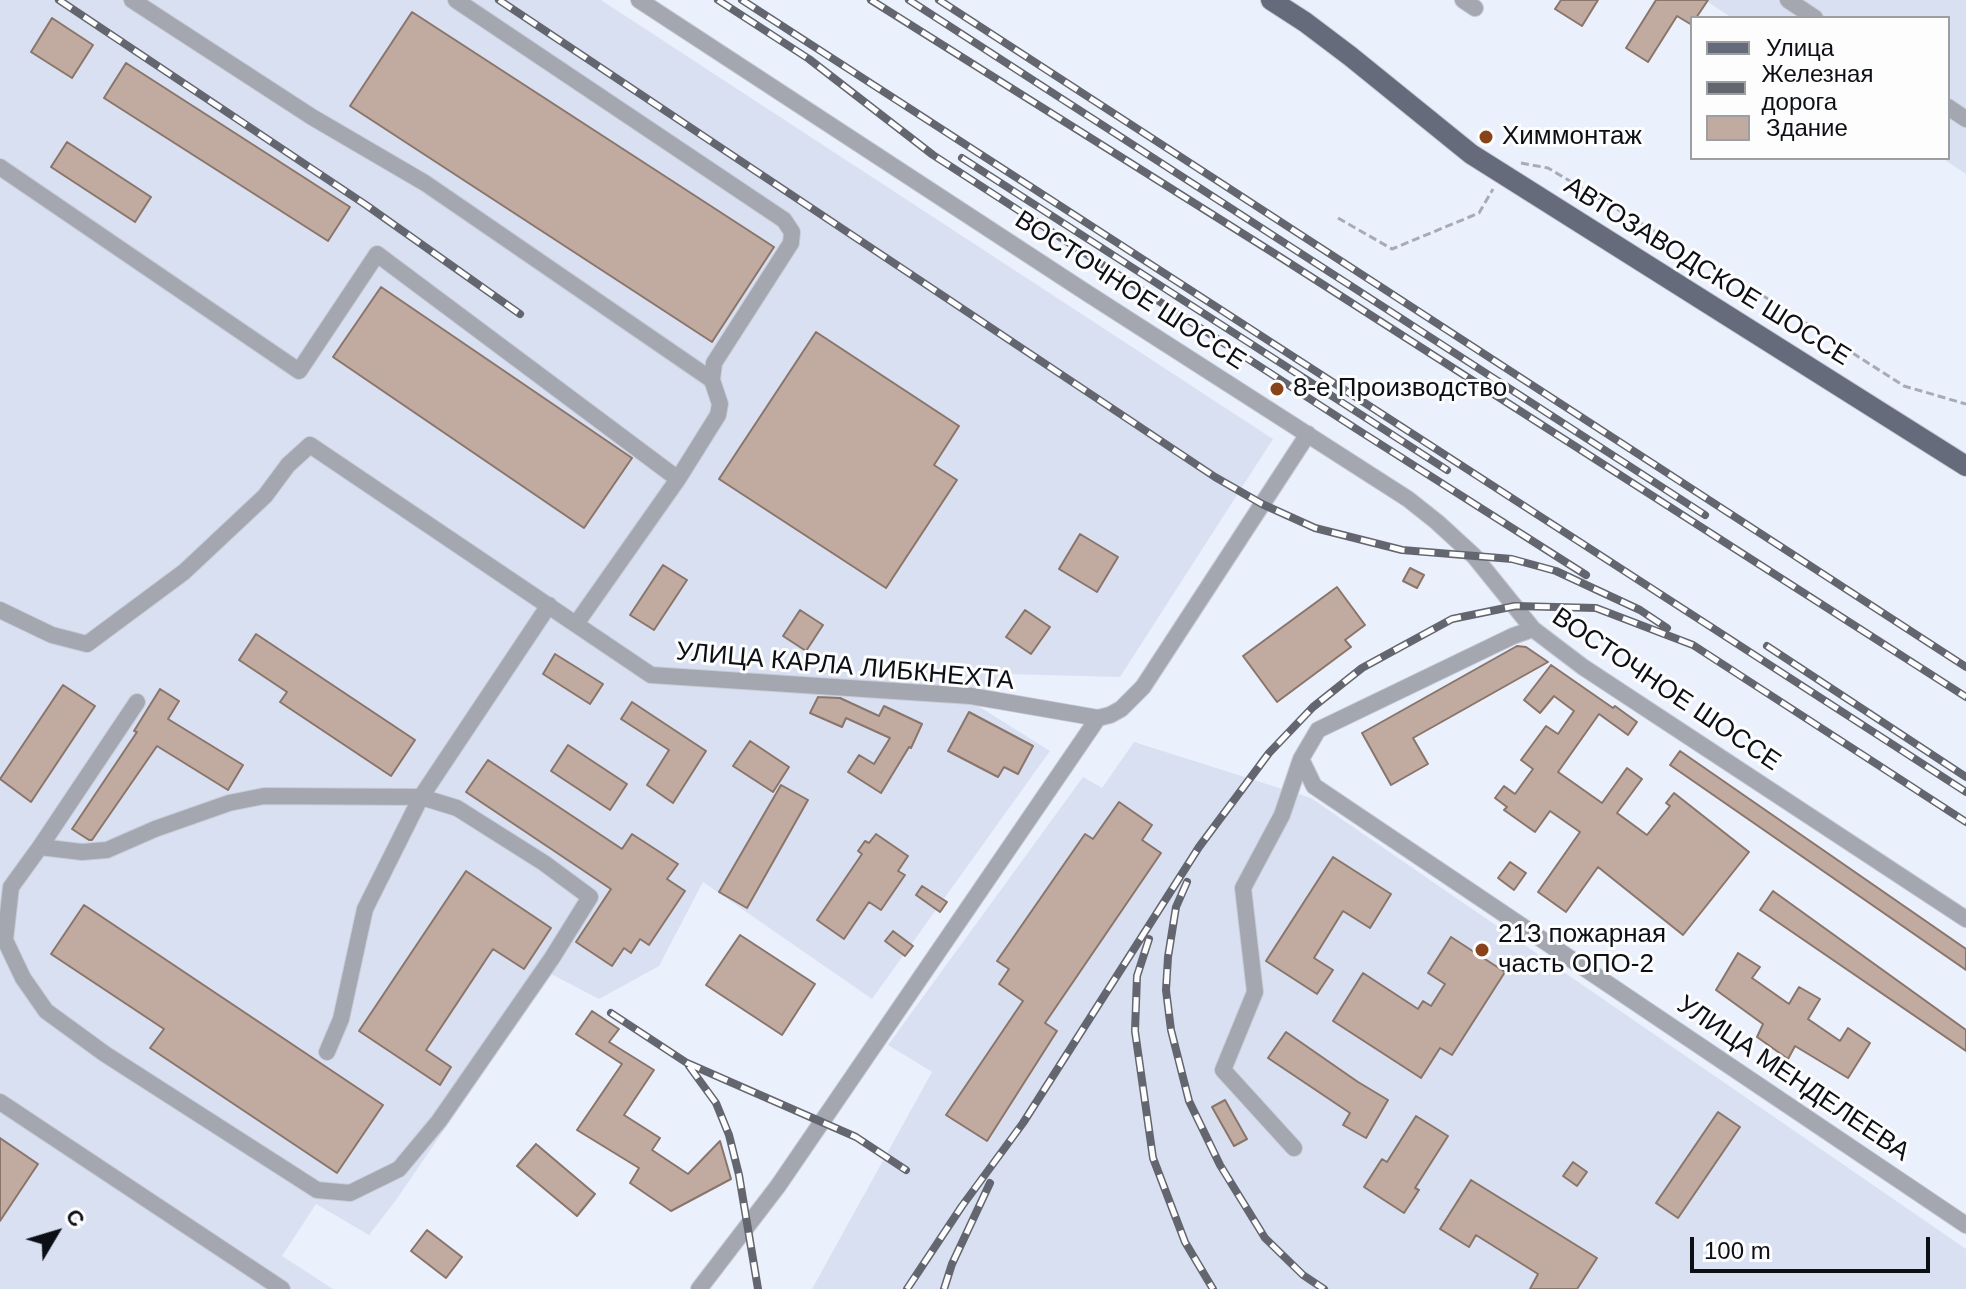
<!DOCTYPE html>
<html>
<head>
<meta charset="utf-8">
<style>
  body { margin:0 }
  #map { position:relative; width:1966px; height:1289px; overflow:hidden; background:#ebf0fd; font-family:Arial,sans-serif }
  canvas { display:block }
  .legend { position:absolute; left:1690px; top:16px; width:260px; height:144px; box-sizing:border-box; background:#fdfdfd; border:2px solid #9d9ea1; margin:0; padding:10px 14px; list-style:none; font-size:24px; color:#0d0f16 }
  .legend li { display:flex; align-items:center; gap:16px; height:40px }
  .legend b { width:40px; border:2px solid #9d9ea1 }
  .north { position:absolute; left:16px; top:1193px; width:80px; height:80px; -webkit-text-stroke:6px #fdfdfd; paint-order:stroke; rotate:52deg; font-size:22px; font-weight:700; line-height:32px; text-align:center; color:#0d0f16 }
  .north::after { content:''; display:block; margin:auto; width:28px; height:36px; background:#0d0f16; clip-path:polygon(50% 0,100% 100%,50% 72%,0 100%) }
  .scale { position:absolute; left:1690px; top:1237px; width:240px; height:36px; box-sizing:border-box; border:4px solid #0d0f16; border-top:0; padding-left:10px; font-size:24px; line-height:28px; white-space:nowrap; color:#0d0f16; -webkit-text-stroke:6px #fdfdfd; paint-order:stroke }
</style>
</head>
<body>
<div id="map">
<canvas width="1966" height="1289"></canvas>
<ul class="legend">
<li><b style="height:10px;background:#656b7b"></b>Улица</li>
<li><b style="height:10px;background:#63666f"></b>Железная дорога</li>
<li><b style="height:22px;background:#c1aba0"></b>Здание</li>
</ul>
<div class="north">С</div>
<div class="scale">100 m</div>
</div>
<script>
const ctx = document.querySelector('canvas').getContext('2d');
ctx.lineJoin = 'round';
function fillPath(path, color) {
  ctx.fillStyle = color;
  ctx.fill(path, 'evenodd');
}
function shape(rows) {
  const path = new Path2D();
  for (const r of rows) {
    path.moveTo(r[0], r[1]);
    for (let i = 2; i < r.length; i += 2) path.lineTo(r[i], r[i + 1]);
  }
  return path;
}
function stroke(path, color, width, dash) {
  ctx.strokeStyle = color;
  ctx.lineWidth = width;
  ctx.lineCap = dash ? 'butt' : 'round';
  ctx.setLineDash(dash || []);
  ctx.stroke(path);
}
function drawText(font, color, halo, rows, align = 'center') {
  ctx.font = font + ' Arial,sans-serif';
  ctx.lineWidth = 6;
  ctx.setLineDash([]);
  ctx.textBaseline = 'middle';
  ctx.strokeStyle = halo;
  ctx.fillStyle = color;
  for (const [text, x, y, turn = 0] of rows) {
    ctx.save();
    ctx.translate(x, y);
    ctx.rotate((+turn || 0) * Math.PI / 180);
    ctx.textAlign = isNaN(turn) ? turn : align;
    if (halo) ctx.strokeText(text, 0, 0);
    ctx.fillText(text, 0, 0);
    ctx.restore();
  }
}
fillPath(shape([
  [0,0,601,0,1273,439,1120,677,1007,674,975,704,1050,751,872,999,703,882,659,966,599,999,551,974,396,1200,369,1235,316,1204,282,1256,333,1289,0,1289],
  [1705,0,1966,0,1966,174,1942,158,1948,158,1948,18,1732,18],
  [1134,742,1311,798,1966,1249,1966,1289,812,1289,932,1072,888,1045,1083,777,1102,788]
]), '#d9e0f1');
const building = shape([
  [1561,0,1598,0,1582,26,1555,9,1561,0],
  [1656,0,1708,0,1696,18,1692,18,1692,25,1677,16,1648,62,1626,48,1656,0],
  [412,12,774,247,712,342,350,106,412,12],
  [52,18,93,45,72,78,31,52,52,18],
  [126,63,350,207,328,241,104,98,126,63],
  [67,142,151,197,135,222,51,167,67,142],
  [381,287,632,458,584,528,333,357,381,287],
  [816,332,959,426,934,465,957,480,886,588,719,479,816,332],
  [1080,534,1118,557,1097,592,1059,569,1080,534],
  [663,565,687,580,654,630,630,615,663,565],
  [1410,568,1424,575,1417,588,1403,581,1410,568],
  [1337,587,1365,625,1345,640,1351,647,1277,702,1243,656,1337,587],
  [800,610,823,625,806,651,783,636,800,610],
  [1025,610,1050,627,1031,654,1006,637,1025,610],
  [256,634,415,740,391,776,280,702,287,692,239,660,256,634],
  [1517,646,1526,647,1548,662,1413,738,1428,764,1391,785,1362,733,1517,646],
  [555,654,603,684,590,704,543,674,555,654],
  [1551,665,1613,708,1615,706,1637,722,1628,735,1599,714,1558,772,1602,803,1627,768,1642,779,1617,813,1647,835,1670,806,1666,803,1674,793,1749,852,1683,935,1598,867,1566,912,1538,892,1580,832,1550,811,1535,832,1504,810,1507,807,1495,798,1504,786,1515,794,1533,769,1521,760,1546,726,1558,734,1574,711,1554,696,1540,713,1524,700,1551,665],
  [63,685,95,706,31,802,0,779,63,685],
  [160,689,179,701,168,719,243,765,228,790,157,746,92,840,89,840,72,829,137,732,134,731,160,689],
  [818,697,840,698,879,716,884,706,922,724,911,748,909,747,881,793,848,772,859,755,874,764,890,738,846,718,842,727,810,713,818,697],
  [632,702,706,751,673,803,647,785,669,750,621,719,632,702],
  [969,712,1033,746,1018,774,1004,767,998,777,948,751,969,712],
  [750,741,789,767,773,792,733,766,750,741],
  [568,745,627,784,610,810,551,771,568,745],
  [1680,751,1966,949,1966,970,1670,765,1680,751],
  [488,760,622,849,632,834,678,864,667,879,685,891,649,945,640,939,631,953,624,948,612,966,576,942,611,889,466,792,488,760],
  [781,785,808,800,747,908,719,892,781,785],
  [1119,802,1152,825,1142,840,1161,853,1045,1023,1057,1031,987,1141,946,1115,1023,1001,999,984,1009,969,997,961,1085,834,1093,839,1119,802],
  [876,834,908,856,898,871,905,875,881,910,869,902,844,939,817,920,862,854,858,851,865,841,869,843,876,834],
  [1333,857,1391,894,1370,928,1343,911,1314,958,1333,970,1317,994,1266,961,1333,857],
  [1510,862,1526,873,1514,890,1498,878,1510,862],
  [466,871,551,928,524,969,493,949,426,1050,451,1067,440,1085,359,1031,466,871],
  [922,886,947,902,940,912,916,895,922,886],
  [1773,891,1966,1030,1966,1051,1760,910,1773,891],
  [84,905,383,1105,337,1173,150,1048,164,1029,51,954,84,905],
  [893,931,913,946,905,956,885,941,893,931],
  [740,935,815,984,782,1035,706,985,740,935],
  [1451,937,1505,972,1452,1055,1440,1048,1421,1078,1333,1021,1363,973,1418,1009,1423,1001,1431,1006,1445,984,1428,973,1451,937],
  [1738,953,1760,967,1752,978,1789,1004,1799,987,1820,999,1808,1019,1840,1041,1848,1028,1870,1043,1848,1078,1795,1046,1788,1059,1757,1037,1763,1024,1716,990,1738,953],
  [592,1011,619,1029,609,1042,654,1070,624,1115,660,1138,652,1150,688,1174,720,1141,731,1179,671,1211,630,1183,639,1168,577,1130,622,1064,576,1034,592,1011],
  [1286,1032,1358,1082,1388,1100,1366,1138,1343,1125,1350,1113,1268,1058,1286,1032],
  [1225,1100,1247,1139,1234,1146,1212,1107,1225,1100],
  [1718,1112,1740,1127,1678,1218,1656,1203,1718,1112],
  [1416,1116,1448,1136,1415,1188,1419,1190,1404,1213,1364,1187,1382,1159,1387,1162,1416,1116],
  [0,1138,38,1164,0,1221,0,1138],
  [536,1144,595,1194,577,1216,517,1166,536,1144],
  [1573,1162,1587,1172,1577,1186,1563,1176,1573,1162],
  [1471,1180,1597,1258,1577,1289,1530,1289,1538,1274,1476,1235,1469,1247,1440,1229,1471,1180],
  [427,1230,462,1257,446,1278,411,1251,427,1230]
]);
fillPath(building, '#c1aba0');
stroke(building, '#8a756b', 2);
const minor = shape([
  [132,0,312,117,425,183,712,380],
  [456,0,784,220,792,232,791,243,714,363,712,380,720,404,718,415,678,479,576,624],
  [639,0,1087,293,1408,499,1437,522,1474,556,1533,629,1583,667,1966,919],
  [1463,0,1475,8],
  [1788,0,1815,18],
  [1948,107,1966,119],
  [0,167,299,371,377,254,678,479],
  [0,610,52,635,87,644,184,572,265,496,288,465,310,445,651,675,971,696,1098,718,1110,715,1121,709,1143,687,1308,434],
  [1533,629,1513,636,1318,730,1301,759,1314,786,1966,1225],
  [40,847,82,852,107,850,155,829,229,803,264,796,421,797,457,808,544,863,590,897,552,958,439,1121,399,1169,350,1193,317,1190,105,1054,46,1011,23,978,5,940,11,887,40,847,137,702],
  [327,1052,341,1019,365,909,421,797,549,605],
  [0,1102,282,1289],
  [1294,1148,1223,1070,1255,992,1243,888,1282,815,1301,759],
  [699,1289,778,1186,1098,718]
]);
const major = shape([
  [1271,0,1305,22,1350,56,1471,154,1966,466]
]);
stroke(minor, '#c7ccd8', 18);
stroke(major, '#c7ccd8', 22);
stroke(shape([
  [1521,163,1548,168,1762,295,1904,386,1966,404],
  [1338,218,1392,249,1479,213,1493,189]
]), '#a7abb6', 3, [8, 4]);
stroke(minor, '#a4a7b0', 16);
stroke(major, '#656b7b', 20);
const rail = shape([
  [59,0,366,205,520,314],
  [499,0,1215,477,1262,504,1315,528,1402,550,1512,559,1556,571,1640,610,1667,628],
  [718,0,809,59,933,155,1358,430,1586,575],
  [742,0,1966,792],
  [871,0,1280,257,1966,697],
  [909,0,1705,515],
  [939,0,1966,667],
  [962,158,1447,470],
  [1767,646,1966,777],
  [1187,882,1176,907,1168,957,1166,990,1171,1030,1189,1101,1220,1165,1265,1238,1303,1275,1324,1289],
  [1149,939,1137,976,1135,1031,1153,1158,1185,1242,1213,1289],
  [611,1013,687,1063,856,1137,906,1170],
  [689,1066,716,1103,729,1135,739,1175,758,1289],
  [907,1289,962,1206,1023,1123,1199,847,1269,753,1313,707,1362,668,1452,619,1515,606,1596,608,1693,645,1966,822],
  [944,1289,952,1264,990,1183]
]);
stroke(rail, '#63666f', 8);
stroke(rail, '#fdfdfd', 5, [15]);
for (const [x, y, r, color] of [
  [1486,137,8,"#89431b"],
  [1277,389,8,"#89431b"],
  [1482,950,8,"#89431b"]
]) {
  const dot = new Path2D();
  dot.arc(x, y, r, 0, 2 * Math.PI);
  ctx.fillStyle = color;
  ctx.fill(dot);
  stroke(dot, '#fdfdfd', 3);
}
drawText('26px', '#0d0f16', '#fdfdfd', [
  ["Химмонтаж",1502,137],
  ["8-е Производство",1293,389],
  ["213 пожарная",1498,935],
  ["часть ОПО-2",1498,965]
], 'left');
drawText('26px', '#0d0f16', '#fdfdfd', [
  ["АВТОЗАВОДСКОЕ ШОССЕ",1707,272,32],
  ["ВОСТОЧНОЕ ШОССЕ",1130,291,33],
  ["УЛИЦА КАРЛА ЛИБКНЕХТА",845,667,5],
  ["ВОСТОЧНОЕ ШОССЕ",1666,690,34],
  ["УЛИЦА МЕНДЕЛЕЕВА",1793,1079,34]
]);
</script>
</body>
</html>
